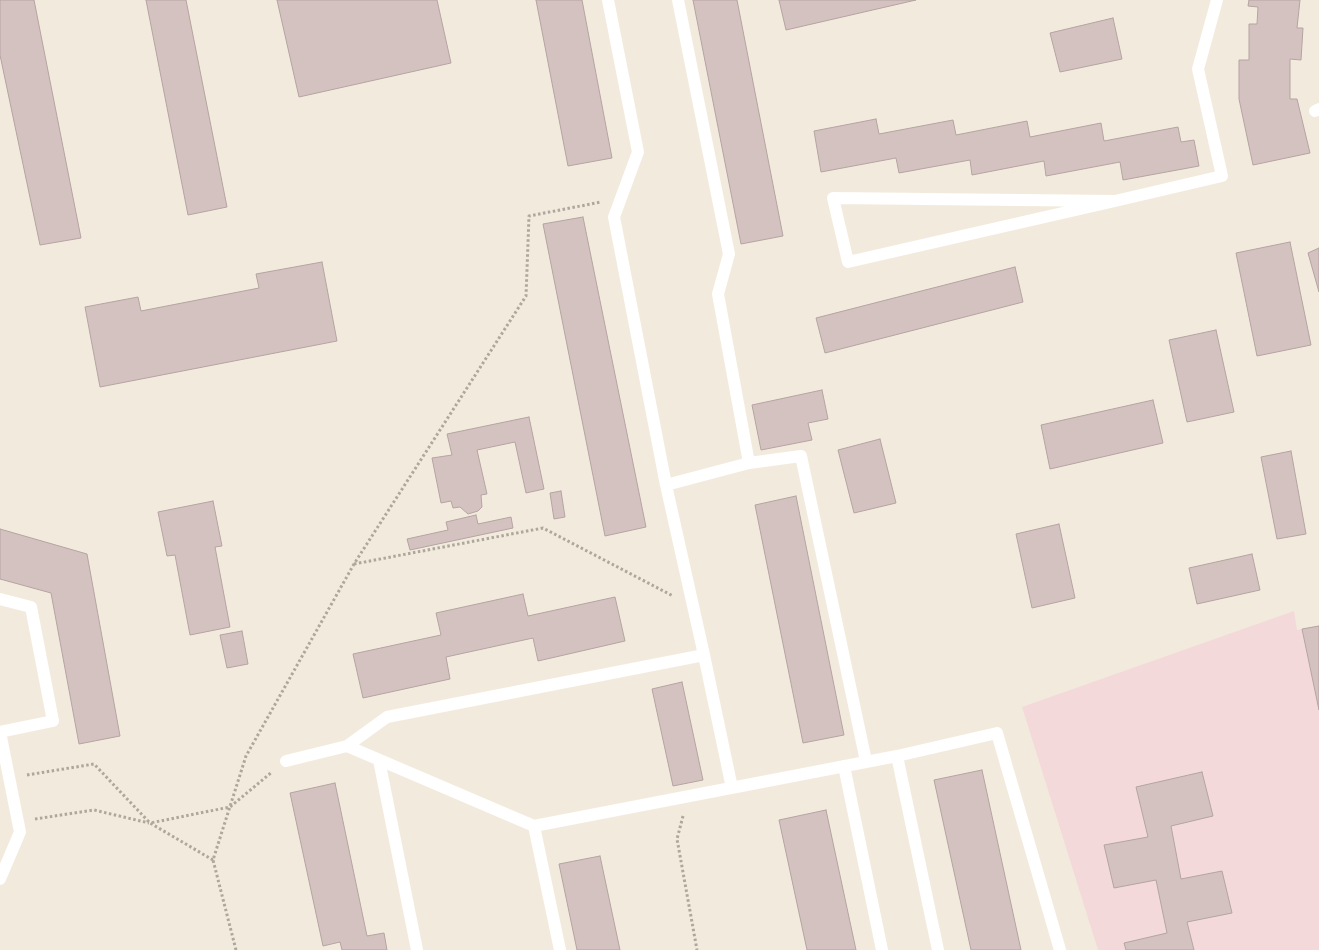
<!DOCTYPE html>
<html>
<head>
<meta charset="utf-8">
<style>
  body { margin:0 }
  canvas { display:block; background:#f2eadc }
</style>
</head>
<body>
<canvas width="1319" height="950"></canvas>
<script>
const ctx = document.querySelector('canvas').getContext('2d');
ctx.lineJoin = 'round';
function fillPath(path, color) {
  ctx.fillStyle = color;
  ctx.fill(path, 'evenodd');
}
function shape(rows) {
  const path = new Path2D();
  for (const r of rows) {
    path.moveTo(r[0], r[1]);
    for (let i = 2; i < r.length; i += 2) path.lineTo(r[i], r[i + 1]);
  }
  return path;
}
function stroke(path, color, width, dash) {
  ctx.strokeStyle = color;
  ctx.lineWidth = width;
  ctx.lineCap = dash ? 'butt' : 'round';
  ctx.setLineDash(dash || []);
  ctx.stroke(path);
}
fillPath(shape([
  [1294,611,1297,630,1302,629,1319,710,1319,950,1098,950,1022,707]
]), '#f4d9da');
const building = shape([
  [0,0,34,0,81,238,40,245,0,55,0,0],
  [146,0,186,0,227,207,188,215,146,0],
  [277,0,437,0,451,63,299,97,277,0],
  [536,0,582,0,612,158,568,166,536,0],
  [693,0,737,0,783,236,741,244,693,0],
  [779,0,916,0,786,30,779,0],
  [1249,0,1300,0,1297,28,1303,28,1301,60,1290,59,1290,99,1297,99,1310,153,1253,165,1239,99,1239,60,1249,60,1249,24,1257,24,1258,7,1248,6,1249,0],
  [1113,18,1122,59,1060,72,1050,33,1113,18],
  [876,119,879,134,953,120,956,135,1027,121,1030,137,1101,123,1104,141,1178,127,1181,142,1194,140,1199,166,1123,180,1120,162,1046,176,1044,161,972,175,970,160,899,173,896,158,821,172,814,131,876,119],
  [583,217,646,527,605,536,543,224,583,217],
  [1290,242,1311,345,1257,356,1236,253,1290,242],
  [1319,248,1319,292,1308,253,1319,248],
  [322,262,337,341,100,387,85,307,138,297,141,311,259,288,256,274,322,262],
  [1015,267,1023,302,825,353,816,318,1015,267],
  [1216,330,1234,412,1187,422,1169,340,1216,330],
  [822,390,828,419,808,423,812,440,761,450,752,405,822,390],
  [1153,400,1163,443,1050,469,1041,425,1153,400],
  [529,417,544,489,526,493,515,442,477,450,487,494,481,495,482,507,478,511,468,514,460,507,453,508,451,501,441,503,432,458,452,455,447,434,529,417],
  [880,439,896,503,854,513,838,450,880,439],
  [1291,451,1306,534,1277,539,1261,457,1291,451],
  [561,491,565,517,554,519,550,493,561,491],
  [796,496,844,735,803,743,755,505,796,496],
  [213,501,222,546,215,547,230,627,190,635,175,555,167,556,158,512,213,501],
  [476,515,478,524,511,517,513,528,410,550,407,539,448,530,446,522,476,515],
  [1059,524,1075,598,1032,608,1016,534,1059,524],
  [0,529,87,554,120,736,79,744,51,593,0,579,0,529],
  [1252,554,1260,590,1197,604,1189,568,1252,554],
  [523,594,528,616,615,597,625,641,538,661,533,638,446,657,450,679,363,698,353,654,441,635,436,613,523,594],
  [1319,626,1319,710,1302,629,1319,626],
  [242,631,248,664,227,668,220,635,242,631],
  [682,682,703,780,673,786,652,689,682,682],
  [982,770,1021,950,971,950,934,780,982,770],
  [1202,772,1213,816,1171,826,1181,879,1222,871,1232,913,1187,922,1194,950,1126,950,1124,943,1167,933,1156,880,1114,888,1104,845,1148,837,1136,787,1202,772],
  [335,783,367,936,384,933,387,950,342,950,340,942,323,946,290,793,335,783],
  [826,810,856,950,807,950,779,820,826,810],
  [600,856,620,950,577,950,559,864,600,856]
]);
fillPath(building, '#d4c2c0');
stroke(building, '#b5a4a2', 1);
stroke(shape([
  [354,564,543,528,673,596],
  [27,775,94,764,150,823],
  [683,816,677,839,697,950],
  [35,819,94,810,149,823],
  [213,860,150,823,230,807,272,772],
  [236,950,213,860,246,756,354,564,526,296,529,216,601,202]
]), '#aea79c', 3, [2.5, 2.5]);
stroke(shape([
  [608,0,638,152,614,217,666,485,704,655],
  [678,0,729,254,718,294,749,463],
  [1315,111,1319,109],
  [1115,201,833,198,848,262,1115,201,1222,176,1198,69,1217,0],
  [666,485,749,463,801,456,866,761],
  [0,599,31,607,53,721,0,732,20,832,0,879],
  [347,746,534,826,897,756,997,733,1060,950],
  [897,756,938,950],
  [379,760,417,950],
  [286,761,347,746,387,717,704,655,732,788],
  [844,766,882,950],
  [534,826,560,950]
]), '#fff', 12);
</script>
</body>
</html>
